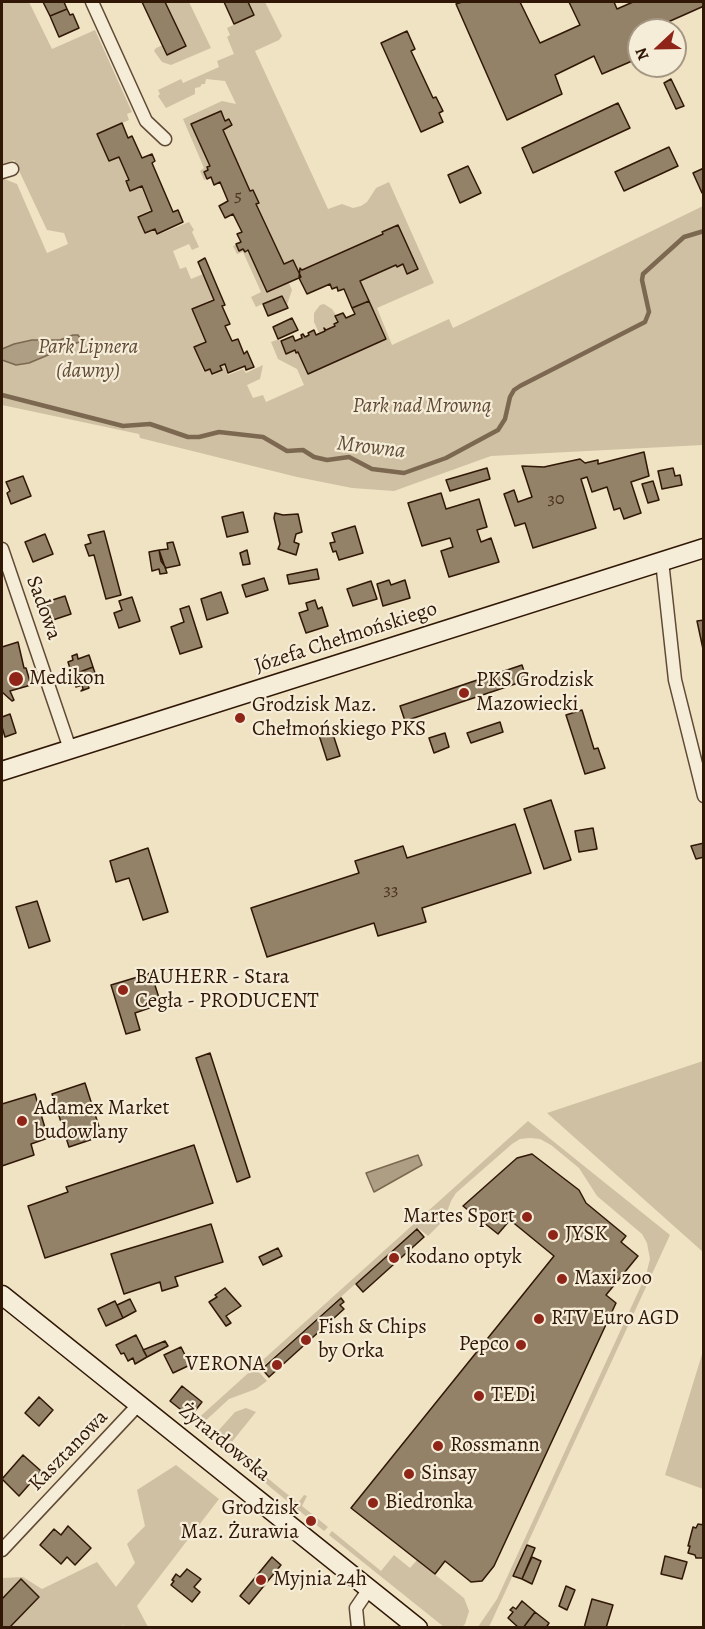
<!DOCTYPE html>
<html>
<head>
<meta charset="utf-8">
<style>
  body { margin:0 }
  #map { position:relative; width:705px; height:1629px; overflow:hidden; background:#efe3c3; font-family:Alegreya,serif }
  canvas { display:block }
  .frame { position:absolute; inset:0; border:3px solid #301706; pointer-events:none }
  .north { position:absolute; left:627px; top:18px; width:60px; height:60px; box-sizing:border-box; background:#f5edd8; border:2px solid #a69784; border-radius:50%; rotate:248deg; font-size:16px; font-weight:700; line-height:24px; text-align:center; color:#301706 }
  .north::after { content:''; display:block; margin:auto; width:21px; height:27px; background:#8f2418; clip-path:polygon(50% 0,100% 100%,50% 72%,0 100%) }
</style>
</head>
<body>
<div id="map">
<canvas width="705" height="1629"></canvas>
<div class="frame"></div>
<div class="north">N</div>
</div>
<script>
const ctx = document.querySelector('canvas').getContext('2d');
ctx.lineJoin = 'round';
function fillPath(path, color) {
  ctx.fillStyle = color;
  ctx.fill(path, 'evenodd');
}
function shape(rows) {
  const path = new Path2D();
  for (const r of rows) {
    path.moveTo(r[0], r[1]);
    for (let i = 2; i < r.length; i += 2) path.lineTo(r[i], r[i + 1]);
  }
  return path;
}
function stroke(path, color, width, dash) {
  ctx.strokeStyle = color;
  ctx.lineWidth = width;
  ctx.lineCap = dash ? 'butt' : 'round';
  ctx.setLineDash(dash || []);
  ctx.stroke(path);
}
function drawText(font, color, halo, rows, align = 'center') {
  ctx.font = font + ' Alegreya,serif';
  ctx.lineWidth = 4.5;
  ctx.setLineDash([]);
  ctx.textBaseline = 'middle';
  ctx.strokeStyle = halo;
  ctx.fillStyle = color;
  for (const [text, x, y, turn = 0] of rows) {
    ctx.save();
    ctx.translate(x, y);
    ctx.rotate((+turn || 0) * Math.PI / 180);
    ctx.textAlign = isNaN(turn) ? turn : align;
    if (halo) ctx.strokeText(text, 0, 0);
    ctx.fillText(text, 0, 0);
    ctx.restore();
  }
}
fillPath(shape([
  [2,2,29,2,52,49,95,30,132,112,127,114,129,120,97,134,109,161,119,157,128,180,125,181,130,192,141,187,151,210,137,216,145,234,155,230,157,235,189,222,194,230,192,232,199,247,192,250,189,244,173,251,180,269,186,267,191,279,203,274,213,299,191,309,205,341,194,347,204,372,210,369,213,375,222,371,221,367,224,366,228,375,243,369,246,373,263,365,260,379,247,385,253,398,263,395,266,402,304,385,297,369,278,359,271,342,279,339,286,354,295,351,296,353,298,353,308,374,387,339,360,281,396,265,397,267,403,265,407,274,418,269,398,225,381,232,381,234,302,269,300,267,299,271,293,259,284,263,257,204,259,203,253,189,250,190,223,130,233,126,230,118,226,120,221,111,191,124,210,166,207,167,208,170,204,172,207,179,204,180,200,171,204,168,183,119,222,101,236,104,225,81,206,79,205,84,202,84,200,87,195,88,195,94,166,108,158,96,160,94,158,90,181,79,183,83,219,67,217,61,234,54,227,37,230,35,227,28,254,15,248,2,265,2,282,36,279,40,255,51,328,209,342,204,353,208,361,206,367,202,376,188,389,182,434,283,377,308,392,345,449,319,453,328,703,206,703,445,491,456,394,491,352,488,297,477,140,438,139,434,2,405,2,178,17,184,47,253,68,244,64,233,47,230,14,160,2,164],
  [165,2,189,2,211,48,171,65,162,62,154,51,156,48,163,45,168,55,186,46],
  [236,245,239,251,243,250,244,253,248,251,267,293,289,283,292,290,287,305,282,295,256,307,251,297,261,292,243,252,237,254,233,246],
  [324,304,332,309,336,315,335,317,337,321,334,323,334,326,327,329,324,328,324,330,319,333,314,322,314,313,320,305],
  [703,1061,704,1062,703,1252,547,1113],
  [528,1121,670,1235,489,1627,478,1627,497,1599,646,1275,650,1259,647,1243,642,1234,597,1196,579,1168,551,1145,540,1139,530,1138,520,1139,512,1144,456,1193,451,1201,444,1220,428,1236,418,1228,258,1371,267,1381,256,1389,229,1399,203,1423,198,1425,194,1422],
  [703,1351,704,1489,703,1489,665,1475],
  [246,1408,256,1412,227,1448,216,1440,218,1431,235,1412],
  [232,1449,298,1503,304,1495,307,1496,302,1506,328,1527,324,1531,270,1487,231,1451],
  [176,1465,219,1499,137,1606,148,1627,125,1627,123,1625,120,1628,2,1627,2,1578,23,1577,42,1589,97,1562,116,1587,135,1563,127,1544,145,1526,137,1490],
  [332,1531,381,1571,394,1555,410,1568,417,1560,464,1598,469,1611,465,1624,462,1627,444,1627,329,1535]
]), '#cfc0a3');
const water = shape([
  [73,335,78,335,80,338,79,342,29,363,16,365,2,360,2,349,14,344,32,340,60,340,73,335],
  [418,1155,422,1165,374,1192,366,1173,418,1155]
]);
fillPath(water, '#ae9e83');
stroke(water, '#7c6851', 1.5);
stroke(shape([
  [2,395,123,426,150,424,188,437,199,437,219,432,263,437,287,451,303,450,314,457,327,460,349,457,372,469,404,473,446,458,498,430,505,419,510,397,514,390,520,386,645,322,649,312,642,280,643,274,684,237,704,231]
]), '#7c6851', 4.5);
const building = shape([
  [43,2,64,2,67,9,50,16,43,2],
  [142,2,165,2,186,46,167,55,142,2],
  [224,2,248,2,254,15,234,24,224,2],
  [462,2,520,2,540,43,580,25,569,2,614,2,617,9,633,2,704,2,704,6,650,30,639,30,639,35,631,39,639,58,602,74,594,56,555,75,562,94,507,120,456,4,462,2],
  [67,9,70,15,73,14,79,28,59,37,50,16,67,9],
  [407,31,415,49,411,51,433,98,436,97,443,111,439,113,443,122,421,132,381,43,407,31],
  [671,79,684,106,676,109,664,83,671,79],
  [618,103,630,128,533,173,522,148,618,103],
  [221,111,225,121,229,119,232,125,223,130,250,191,253,190,259,203,256,204,284,264,293,260,301,277,267,292,248,250,245,252,243,249,239,251,236,244,241,242,237,234,242,232,233,214,225,218,219,206,228,201,220,182,214,185,211,177,207,179,204,172,208,170,207,167,210,166,191,124,221,111],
  [122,123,128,138,132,136,142,158,152,154,155,161,152,163,173,212,178,210,183,222,157,234,155,229,145,233,138,217,152,211,142,186,130,191,126,181,129,180,119,157,109,161,97,134,122,123],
  [669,147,678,166,624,191,615,172,669,147],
  [468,166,481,193,460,203,448,175,468,166],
  [704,168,704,192,702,193,693,173,704,168],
  [398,225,418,269,407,274,403,264,397,267,396,265,360,281,369,301,352,308,344,289,338,291,337,287,332,289,330,284,307,294,299,278,300,268,302,270,383,234,382,232,398,225],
  [205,258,225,305,222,306,230,324,225,326,232,341,238,339,244,354,247,351,254,367,246,370,245,366,228,373,225,364,220,366,222,370,212,374,210,369,205,371,194,347,206,342,192,309,214,300,198,262,205,258],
  [282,296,288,308,268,316,263,304,282,296],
  [369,301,386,339,308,374,298,352,296,353,295,350,286,354,281,341,293,336,295,341,302,338,301,335,303,334,305,337,309,335,308,333,314,330,316,335,325,331,324,328,326,330,335,326,334,324,338,322,335,316,343,313,346,318,355,314,352,308,369,301],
  [292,318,298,330,278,339,273,327,292,318],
  [644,452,649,476,631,482,641,513,624,519,620,508,614,510,607,487,592,492,587,477,581,479,596,528,533,548,525,523,515,526,504,494,514,490,518,502,532,497,522,466,544,467,580,459,585,463,598,460,598,464,644,452],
  [487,468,490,479,450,491,446,480,487,468],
  [673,468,675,476,680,475,682,485,662,489,658,471,673,468],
  [23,476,31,496,11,504,7,493,10,491,6,482,23,476],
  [653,481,659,500,648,503,642,484,653,481],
  [441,493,446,509,479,499,487,527,477,530,481,542,491,538,499,562,449,577,441,551,453,547,450,538,422,546,408,503,441,493],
  [243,512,248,532,227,537,222,517,243,512],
  [275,513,283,515,298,514,302,532,296,534,294,542,299,544,296,555,278,549,280,544,274,518,275,513],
  [355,526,363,553,339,560,336,551,333,552,330,543,335,542,332,533,355,526],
  [104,531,121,595,106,599,94,555,89,556,85,545,91,543,88,535,104,531],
  [45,534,53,554,33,562,25,542,45,534],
  [173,542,180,565,166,568,161,561,159,550,168,549,167,543,173,542],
  [159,550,167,573,160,574,159,569,152,571,149,552,159,550],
  [247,550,250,564,243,565,240,553,247,550],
  [317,569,319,579,289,584,287,575,317,569],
  [264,578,268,590,246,597,242,585,264,578],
  [389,580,391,585,405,580,410,598,383,606,377,584,389,580],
  [371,581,377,599,353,606,347,589,371,581],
  [221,592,228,613,207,620,201,599,221,592],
  [65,596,71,614,53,620,46,602,65,596],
  [132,597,140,621,119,628,114,613,122,610,119,601,132,597],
  [315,600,318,609,322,607,328,626,306,633,299,613,308,610,306,603,315,600],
  [189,606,202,647,180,654,171,627,184,622,180,609,189,606],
  [704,620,704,649,703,649,697,621,704,620],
  [18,642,24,668,26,668,31,685,10,691,14,700,12,701,2,692,2,647,18,642],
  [77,654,78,659,89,655,93,667,72,675,68,662,73,660,72,656,77,654],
  [522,665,527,680,405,721,400,706,522,665],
  [93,667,97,679,87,683,89,688,81,691,83,689,82,685,76,687,72,675,93,667],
  [582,710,594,749,598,748,605,768,585,774,566,715,582,710],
  [10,714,16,733,5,737,2,727,2,717,10,714],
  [500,722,503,732,471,743,467,733,500,722],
  [331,728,340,756,327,760,318,732,331,728],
  [445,733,449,747,434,753,429,738,445,733],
  [551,800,571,860,544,869,524,809,551,800],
  [515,824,531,873,422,908,426,922,378,936,374,923,267,957,251,908,359,873,355,861,403,846,407,858,515,824],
  [593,828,597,849,579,852,575,831,593,828],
  [704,843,704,857,696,859,691,846,704,843],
  [148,848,168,912,143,920,129,878,116,882,110,861,148,848],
  [37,901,50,941,29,948,16,907,37,901],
  [151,973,161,1004,135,1013,140,1030,126,1034,111,985,151,973],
  [210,1053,250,1177,237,1182,196,1058,210,1053],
  [85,1083,102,1136,69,1147,52,1094,85,1083],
  [35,1094,48,1138,31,1144,34,1155,2,1166,2,1104,35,1094],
  [194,1145,213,1203,45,1258,28,1206,68,1192,66,1187,194,1145],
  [532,1154,579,1190,586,1203,626,1236,621,1242,638,1256,606,1295,616,1303,494,1566,482,1581,471,1582,445,1561,435,1574,351,1508,554,1256,510,1220,498,1234,463,1206,517,1158,532,1154],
  [211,1224,223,1262,175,1277,178,1286,162,1291,160,1282,124,1294,111,1254,211,1224],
  [417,1229,424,1237,363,1292,356,1284,417,1229],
  [278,1248,282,1256,263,1265,259,1257,278,1248],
  [225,1288,241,1306,226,1316,231,1323,226,1326,209,1302,217,1297,215,1295,225,1288],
  [341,1298,344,1302,340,1305,344,1309,269,1377,262,1369,341,1298],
  [130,1299,136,1311,123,1318,117,1305,130,1299],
  [115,1301,123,1318,106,1326,98,1309,115,1301],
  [136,1335,147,1357,135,1364,133,1358,128,1361,124,1353,121,1354,116,1345,136,1335],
  [165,1341,168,1346,147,1357,143,1350,165,1341],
  [181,1347,190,1365,173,1373,164,1355,181,1347],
  [182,1386,202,1402,190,1417,170,1401,182,1386],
  [39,1397,53,1410,39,1426,25,1413,39,1397],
  [23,1455,41,1471,19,1496,2,1479,23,1455],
  [698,1524,704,1525,704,1558,696,1558,695,1555,688,1553,690,1546,688,1546,693,1527,696,1528,698,1524],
  [68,1526,91,1548,75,1565,67,1557,61,1564,40,1545,54,1529,61,1535,68,1526],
  [527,1545,535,1548,522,1579,513,1576,527,1545],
  [665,1556,687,1562,682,1579,661,1574,665,1556],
  [272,1557,281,1565,249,1604,240,1596,272,1557],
  [532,1557,541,1561,532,1584,522,1579,532,1557],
  [187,1569,201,1579,194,1587,200,1592,192,1602,171,1585,174,1581,172,1580,176,1574,180,1577,187,1569],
  [21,1579,39,1597,9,1628,2,1628,2,1599,21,1579],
  [566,1586,575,1590,567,1610,559,1606,566,1586],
  [592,1599,613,1605,606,1628,584,1628,592,1599],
  [522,1601,535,1612,523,1628,519,1628,508,1618,513,1612,510,1610,513,1607,516,1609,522,1601],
  [535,1612,549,1623,546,1628,523,1628,535,1612]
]);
fillPath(building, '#938168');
stroke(building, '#301706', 1.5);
const street = shape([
  [92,2,146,121,165,139],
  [2,172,12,169],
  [2,549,70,749],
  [662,561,675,680,704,796],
  [2,1550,139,1404],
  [358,1628,356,1608,369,1589]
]);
const secondary = shape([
  [2,771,704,548],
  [2,1295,418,1628]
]);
stroke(street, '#604a35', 15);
stroke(secondary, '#301706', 21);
stroke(street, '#f5edd8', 12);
stroke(secondary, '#f5edd8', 18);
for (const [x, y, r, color] of [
  [16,679,8,"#8f2418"],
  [464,693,6,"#8f2418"],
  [240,718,6,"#8f2418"],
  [123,990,6,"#8f2418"],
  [22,1121,6,"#8f2418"],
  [527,1217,6,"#8f2418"],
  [553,1235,6,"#8f2418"],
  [394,1258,6,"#8f2418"],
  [562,1279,6,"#8f2418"],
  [539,1319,6,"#8f2418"],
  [306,1340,6,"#8f2418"],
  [521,1345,6,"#8f2418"],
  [277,1365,6,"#8f2418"],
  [479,1396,6,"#8f2418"],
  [438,1446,6,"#8f2418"],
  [409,1474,6,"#8f2418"],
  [373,1503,6,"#8f2418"],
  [311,1521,6,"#8f2418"],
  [261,1580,6,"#8f2418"]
]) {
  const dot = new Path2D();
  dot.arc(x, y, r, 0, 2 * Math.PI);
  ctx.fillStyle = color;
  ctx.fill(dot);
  stroke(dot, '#f5edd8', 2);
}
drawText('18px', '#49321e', null, [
  ["5",238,197],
  ["30",556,500],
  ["33",391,891]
]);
drawText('italic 21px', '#604a35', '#f5edd8', [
  ["Park Lipnera",88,348],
  ["(dawny)",88,372],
  ["Park nad Mrowną",422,407]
]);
drawText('21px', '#301706', '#f5edd8', [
  ["Sadowa",43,608,70],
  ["Józefa Chełmońskiego",346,638,-18],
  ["Żyrardowska",224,1443,39],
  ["Kasztanowa",69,1451,-46]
]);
drawText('21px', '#301706', '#f5edd8', [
  ["Medikon",29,679],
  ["PKS Grodzisk",476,681],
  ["Mazowiecki",476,705],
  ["Grodzisk Maz.",252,706],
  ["Chełmońskiego PKS",252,730],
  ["BAUHERR - Stara",135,978],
  ["Cegła - PRODUCENT",135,1002],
  ["Adamex Market",34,1109],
  ["budowlany",34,1133],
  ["Martes Sport",515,1217,"right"],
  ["JYSK",565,1235],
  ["kodano optyk",406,1258],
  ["Maxi zoo",574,1279],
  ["RTV Euro AGD",551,1319],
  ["Fish & Chips",318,1328],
  ["by Orka",318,1352],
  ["Pepco",509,1345,"right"],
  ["VERONA",265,1365,"right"],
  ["TEDi",491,1396],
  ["Rossmann",450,1446],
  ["Sinsay",421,1474],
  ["Biedronka",385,1503],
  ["Grodzisk",299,1509,"right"],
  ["Maz. Żurawia",299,1533,"right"],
  ["Myjnia 24h",273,1580]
], 'left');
drawText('italic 22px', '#624d38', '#f5edd8', [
  ["Mrowna",371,448,7]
]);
</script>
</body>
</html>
